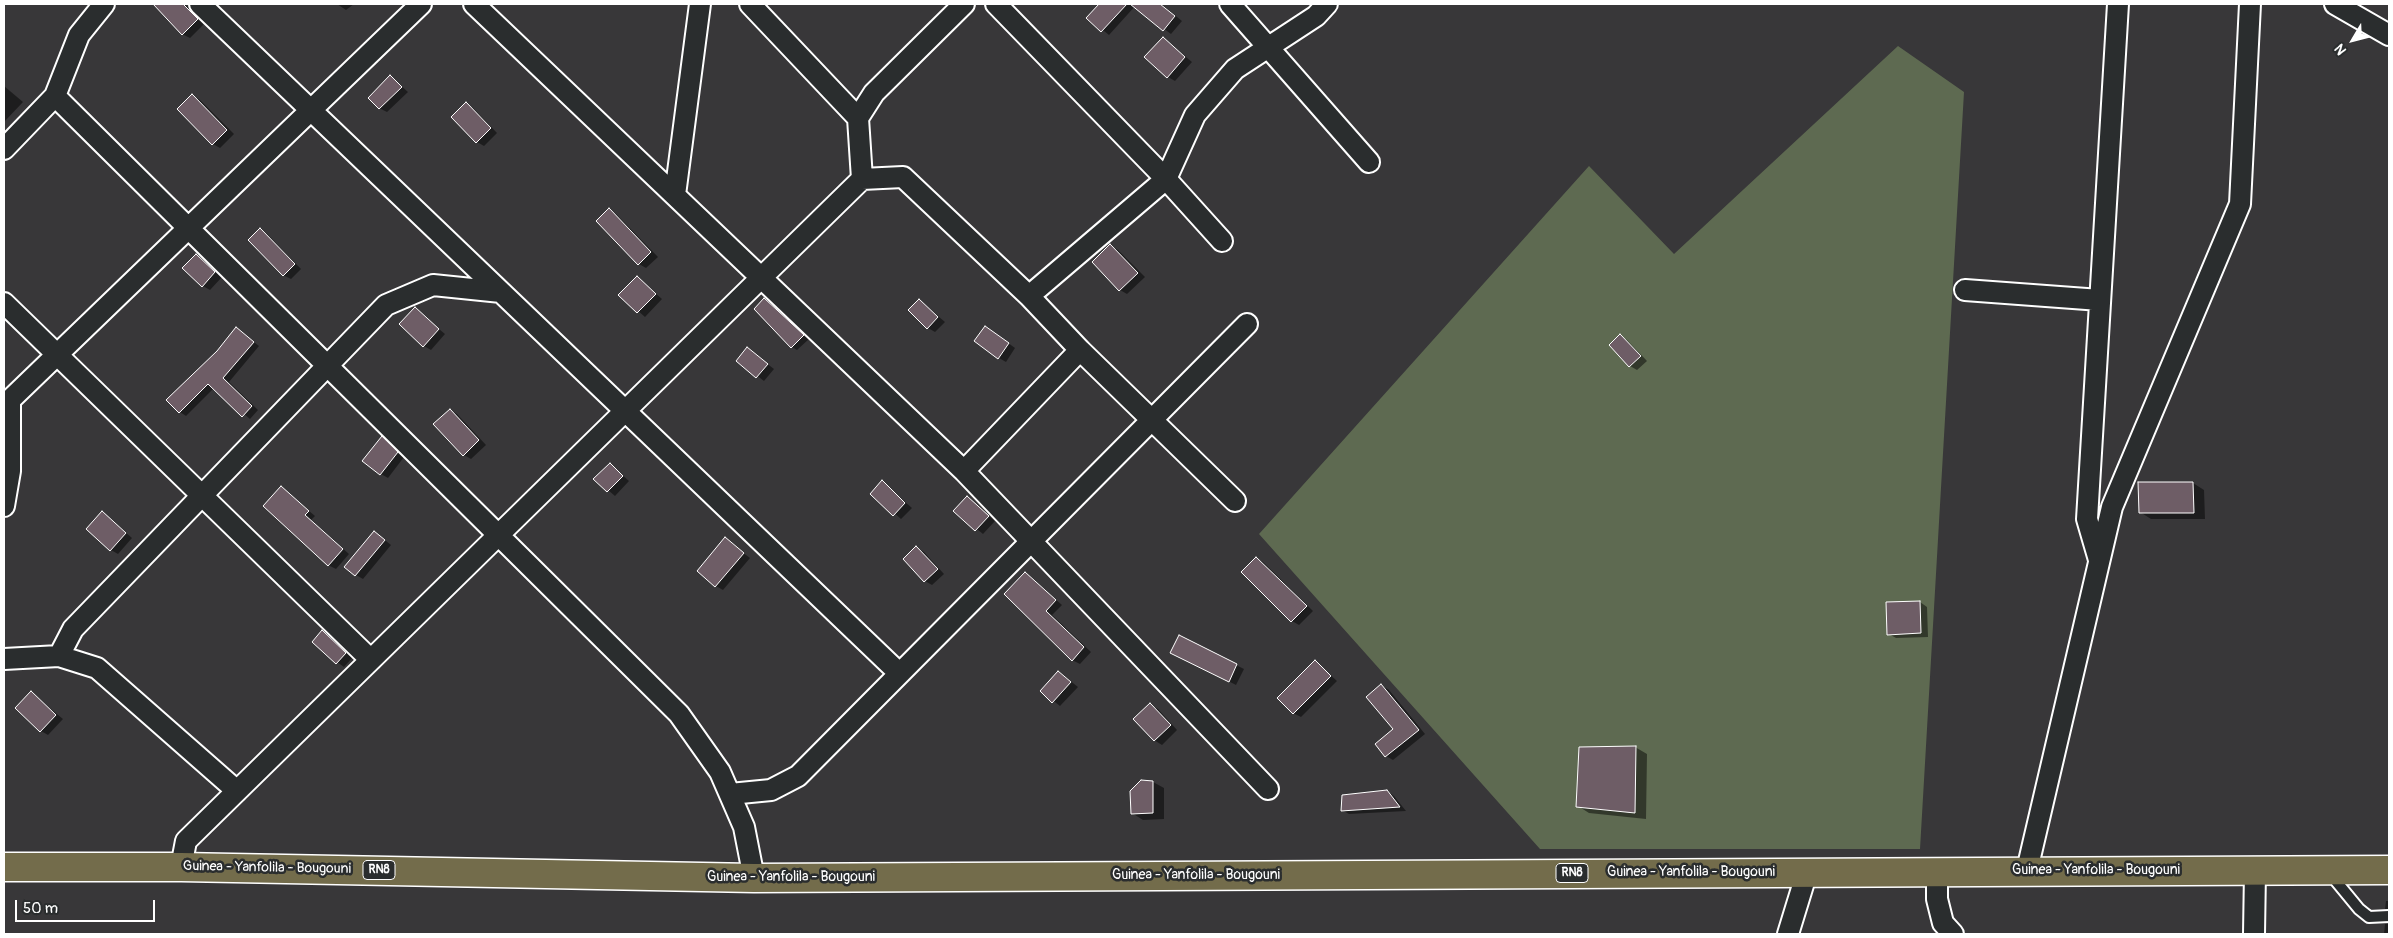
<!DOCTYPE html>
<html>
<head>
<meta charset="utf-8">
<style>
  body { margin:0 }
  #map { position:relative; width:2393px; height:938px; overflow:hidden; background:#383739; font-family:Pangolin,sans-serif }
  canvas { display:block }
  .frame { position:absolute; inset:0; border:5px solid #fff; pointer-events:none }
  .north { position:absolute; left:2328px; top:15px; width:50px; height:50px; -webkit-text-stroke:4px #2a2d2e; paint-order:stroke; rotate:233deg; font-size:14px; font-weight:700; line-height:20px; text-align:center; color:#fff }
  .north::after { content:''; display:block; margin:auto; width:18px; height:22px; background:#fff; clip-path:polygon(50% 0,100% 100%,50% 72%,0 100%) }
  .scale { position:absolute; left:15px; top:900px; width:140px; height:22px; box-sizing:border-box; border:2px solid #fff; border-top:0; padding-left:6px; font-size:15px; line-height:18px; white-space:nowrap; color:#fff; -webkit-text-stroke:4px #2a2d2e; paint-order:stroke }
</style>
</head>
<body>
<div id="map">
<canvas width="2393" height="938"></canvas>
<div class="frame"></div>
<div class="north">N</div>
<div class="scale">50 m</div>
</div>
<script>
const ctx = document.querySelector('canvas').getContext('2d');
ctx.lineJoin = 'round';
function fillPath(path, color) {
  ctx.fillStyle = color;
  ctx.fill(path, 'evenodd');
}
function shape(rows) {
  const path = new Path2D();
  for (const r of rows) {
    path.moveTo(r[0], r[1]);
    for (let i = 2; i < r.length; i += 2) path.lineTo(r[i], r[i + 1]);
  }
  return path;
}
function stroke(path, color, width, dash) {
  ctx.strokeStyle = color;
  ctx.lineWidth = width;
  ctx.lineCap = dash ? 'butt' : 'round';
  ctx.setLineDash(dash || []);
  ctx.stroke(path);
}
function drawText(font, color, halo, rows, align = 'center') {
  ctx.font = font + ' Pangolin,sans-serif';
  ctx.lineWidth = 5;
  ctx.setLineDash([]);
  ctx.textBaseline = 'middle';
  ctx.strokeStyle = halo;
  ctx.fillStyle = color;
  for (const [text, x, y, turn = 0] of rows) {
    ctx.save();
    ctx.translate(x, y);
    ctx.rotate((+turn || 0) * Math.PI / 180);
    ctx.textAlign = isNaN(turn) ? turn : align;
    if (halo) ctx.strokeText(text, 0, 0);
    ctx.fillText(text, 0, 0);
    ctx.restore();
  }
}
fillPath(shape([
  [1898,46,1964,92,1920,849,1540,849,1259,534,1589,166,1674,254]
]), '#5e6a51');
fillPath(shape([
  [161,4,185,4,204,24,190,38,182,34,158,7],
  [337,4,354,4,346,10],
  [1100,4,1137,4,1109,35,1088,18],
  [1152,4,1161,4,1182,21,1171,34,1144,14],
  [1163,38,1192,62,1175,81,1168,77],
  [391,77,408,92,387,112,379,108],
  [4,86,23,102,4,122],
  [193,96,200,100,234,134,220,148,213,144],
  [466,104,473,108,497,133,484,146,477,142],
  [609,210,616,214,658,257,646,268,639,264],
  [260,230,267,234,301,269,291,279,283,275],
  [1111,246,1118,250,1145,277,1127,294,1120,290,1093,262],
  [196,255,222,277,210,290,203,286],
  [637,277,662,299,645,317,620,295],
  [919,300,945,322,935,332,928,328],
  [769,303,809,339,797,350,792,347],
  [415,309,445,334,431,350,424,346],
  [237,329,259,346,229,382,258,410,250,419,214,388,186,416,180,412,218,352],
  [993,332,1015,348,1006,362,999,358],
  [1620,336,1627,340,1647,361,1637,370,1630,366,1610,345],
  [748,349,774,369,764,381,738,361],
  [450,410,457,414,486,445,471,459,464,455],
  [382,438,404,457,388,478,381,474],
  [610,464,629,481,615,496,595,479],
  [882,482,912,508,901,519,871,493],
  [2193,483,2204,490,2205,519,2151,519,2140,512,2140,484],
  [282,488,315,516,311,520,349,554,336,569,328,565],
  [967,497,995,521,983,534,955,511],
  [102,512,132,538,118,554,111,550],
  [375,532,391,545,363,579,356,575],
  [725,539,750,558,723,590,716,586],
  [917,548,924,552,944,574,932,585,925,581],
  [1256,558,1263,562,1313,611,1299,625,1292,621],
  [1025,573,1062,605,1052,615,1091,652,1080,664,1072,660],
  [1920,602,1927,607,1928,637,1896,638,1889,634],
  [322,631,353,657,344,667,337,662],
  [1180,637,1244,669,1236,685,1179,656],
  [1315,661,1337,681,1301,717,1293,713],
  [1059,672,1078,687,1060,706,1041,691],
  [1381,685,1389,690,1425,734,1393,760,1386,756,1394,729],
  [31,693,63,719,48,735,41,731],
  [1150,705,1158,709,1177,730,1162,745,1154,740],
  [1635,747,1647,754,1646,819,1589,813,1578,806],
  [1153,782,1164,788,1164,819,1143,820,1132,813],
  [1387,791,1394,796,1406,811,1349,814,1342,810],
  [2386,901,2389,901,2389,911,2385,909],
  [2385,924,2389,924,2389,934,2384,934]
]), '#0007');
const building = shape([
  [153,4,183,4,198,19,182,35,153,4],
  [1099,4,1127,4,1101,32,1086,18,1099,4],
  [1130,4,1160,4,1175,16,1163,31,1130,4],
  [1163,37,1185,57,1167,78,1144,57,1163,37],
  [390,75,402,87,379,109,368,98,390,75],
  [192,94,227,130,212,145,177,109,192,94],
  [466,102,491,128,476,143,451,117,466,102],
  [609,208,651,252,638,265,596,221,609,208],
  [260,228,295,264,283,276,248,240,260,228],
  [1110,244,1138,273,1119,291,1092,262,1110,244],
  [196,254,215,272,202,287,182,268,196,254],
  [637,276,656,294,637,313,618,295,637,276],
  [764,298,804,335,791,348,754,309,764,298],
  [919,299,938,317,927,329,908,310,919,299],
  [415,307,439,329,423,347,399,324,415,307],
  [985,326,1009,343,998,359,974,341,985,326],
  [236,327,254,342,223,378,252,406,242,417,208,384,179,413,166,400,217,351,236,327],
  [1620,334,1641,356,1629,367,1609,345,1620,334],
  [747,347,768,364,756,378,736,361,747,347],
  [450,409,479,440,463,456,433,424,450,409],
  [382,436,398,452,380,475,362,461,382,436],
  [610,463,623,476,607,492,593,479,610,463],
  [882,480,905,503,893,516,870,494,882,480],
  [2138,482,2193,482,2194,513,2139,513,2138,482],
  [281,486,309,511,305,515,343,549,328,566,263,506,281,486],
  [967,496,989,516,975,531,953,511,967,496],
  [102,511,126,533,110,551,86,529,102,511],
  [374,531,385,540,355,576,344,567,374,531],
  [725,537,744,553,715,587,697,571,725,537],
  [916,546,938,569,924,582,903,559,916,546],
  [1256,557,1307,606,1291,622,1241,572,1256,557],
  [1025,572,1056,600,1046,611,1084,647,1072,661,1004,594,1025,572],
  [1920,601,1921,633,1887,635,1886,602,1920,601],
  [322,630,346,653,336,664,312,642,322,630],
  [1179,635,1237,664,1229,682,1170,653,1179,635],
  [1315,660,1331,676,1293,714,1277,698,1315,660],
  [1058,671,1071,682,1052,703,1040,691,1058,671],
  [1381,684,1419,730,1385,757,1375,744,1393,729,1366,697,1381,684],
  [31,691,56,715,40,732,15,708,31,691],
  [1150,703,1171,725,1154,741,1133,719,1150,703],
  [1636,746,1635,813,1576,807,1579,747,1636,746],
  [1141,780,1153,781,1153,813,1131,814,1130,791,1141,780],
  [1387,790,1400,807,1341,811,1342,795,1387,790]
]);
fillPath(building, '#6e5d66');
stroke(building, '#fff', 1);
const service = shape([
  [2331,875,2359,909,2369,917,2389,916]
]);
const minor = shape([
  [200,4,501,292],
  [474,4,964,471,1268,789],
  [750,4,858,118],
  [996,4,1166,179,1222,241],
  [1230,4,1369,162],
  [2335,4,2389,35],
  [55,96,679,714,720,772,744,827,754,878],
  [4,149,55,96,79,35,104,4],
  [862,179,903,177,1029,296,1080,350,1235,501],
  [675,195,700,4],
  [1965,290,2100,300],
  [1029,296,1166,179,1195,115,1235,69,1316,16,1327,4],
  [4,303,371,660],
  [964,471,1080,350],
  [4,506,10,471,10,400,421,4],
  [2099,560,2087,519,2118,4],
  [59,656,73,629,386,305,433,285,501,292,899,673],
  [4,659,59,656,97,668,237,791],
  [730,794,771,790,798,776,1247,324],
  [181,867,186,841,862,179,858,118,874,93,964,4],
  [2027,870,2112,507,2240,204,2250,4],
  [1937,871,1937,899,1943,923,1953,934],
  [1788,934,1807,872],
  [2254,934,2255,871]
]);
const primary = shape([
  [4,867,181,867,754,878,2389,870]
]);
stroke(service, '#fff', 14);
stroke(minor, '#fff', 24);
stroke(primary, '#fff', 31);
stroke(service, '#2a2d2e', 10);
stroke(minor, '#2a2d2e', 20);
stroke(primary, '#736c4b', 28);
for (const [x, y, w] of [
  [379,870,32],
  [1572,873,32]
]) {
  const box = new Path2D();
  box.roundRect(x - w / 2, y - 9.5, w, 19, 4);
  ctx.fillStyle = '#2a2d2e';
  ctx.fill(box);
  stroke(box, '#fff', 1);
}
drawText('bold 12px', '#fff', null, [
  ["RN8",379,870],
  ["RN8",1572,873]
]);
drawText('14px', '#fff', '#2a2d2e', [
  ["Guinea - Yanfolila - Bougouni",267,868,1],
  ["Guinea - Yanfolila - Bougouni",2096,870],
  ["Guinea - Yanfolila - Bougouni",1691,872],
  ["Guinea - Yanfolila - Bougouni",1196,875],
  ["Guinea - Yanfolila - Bougouni",791,877]
]);
</script>
</body>
</html>
